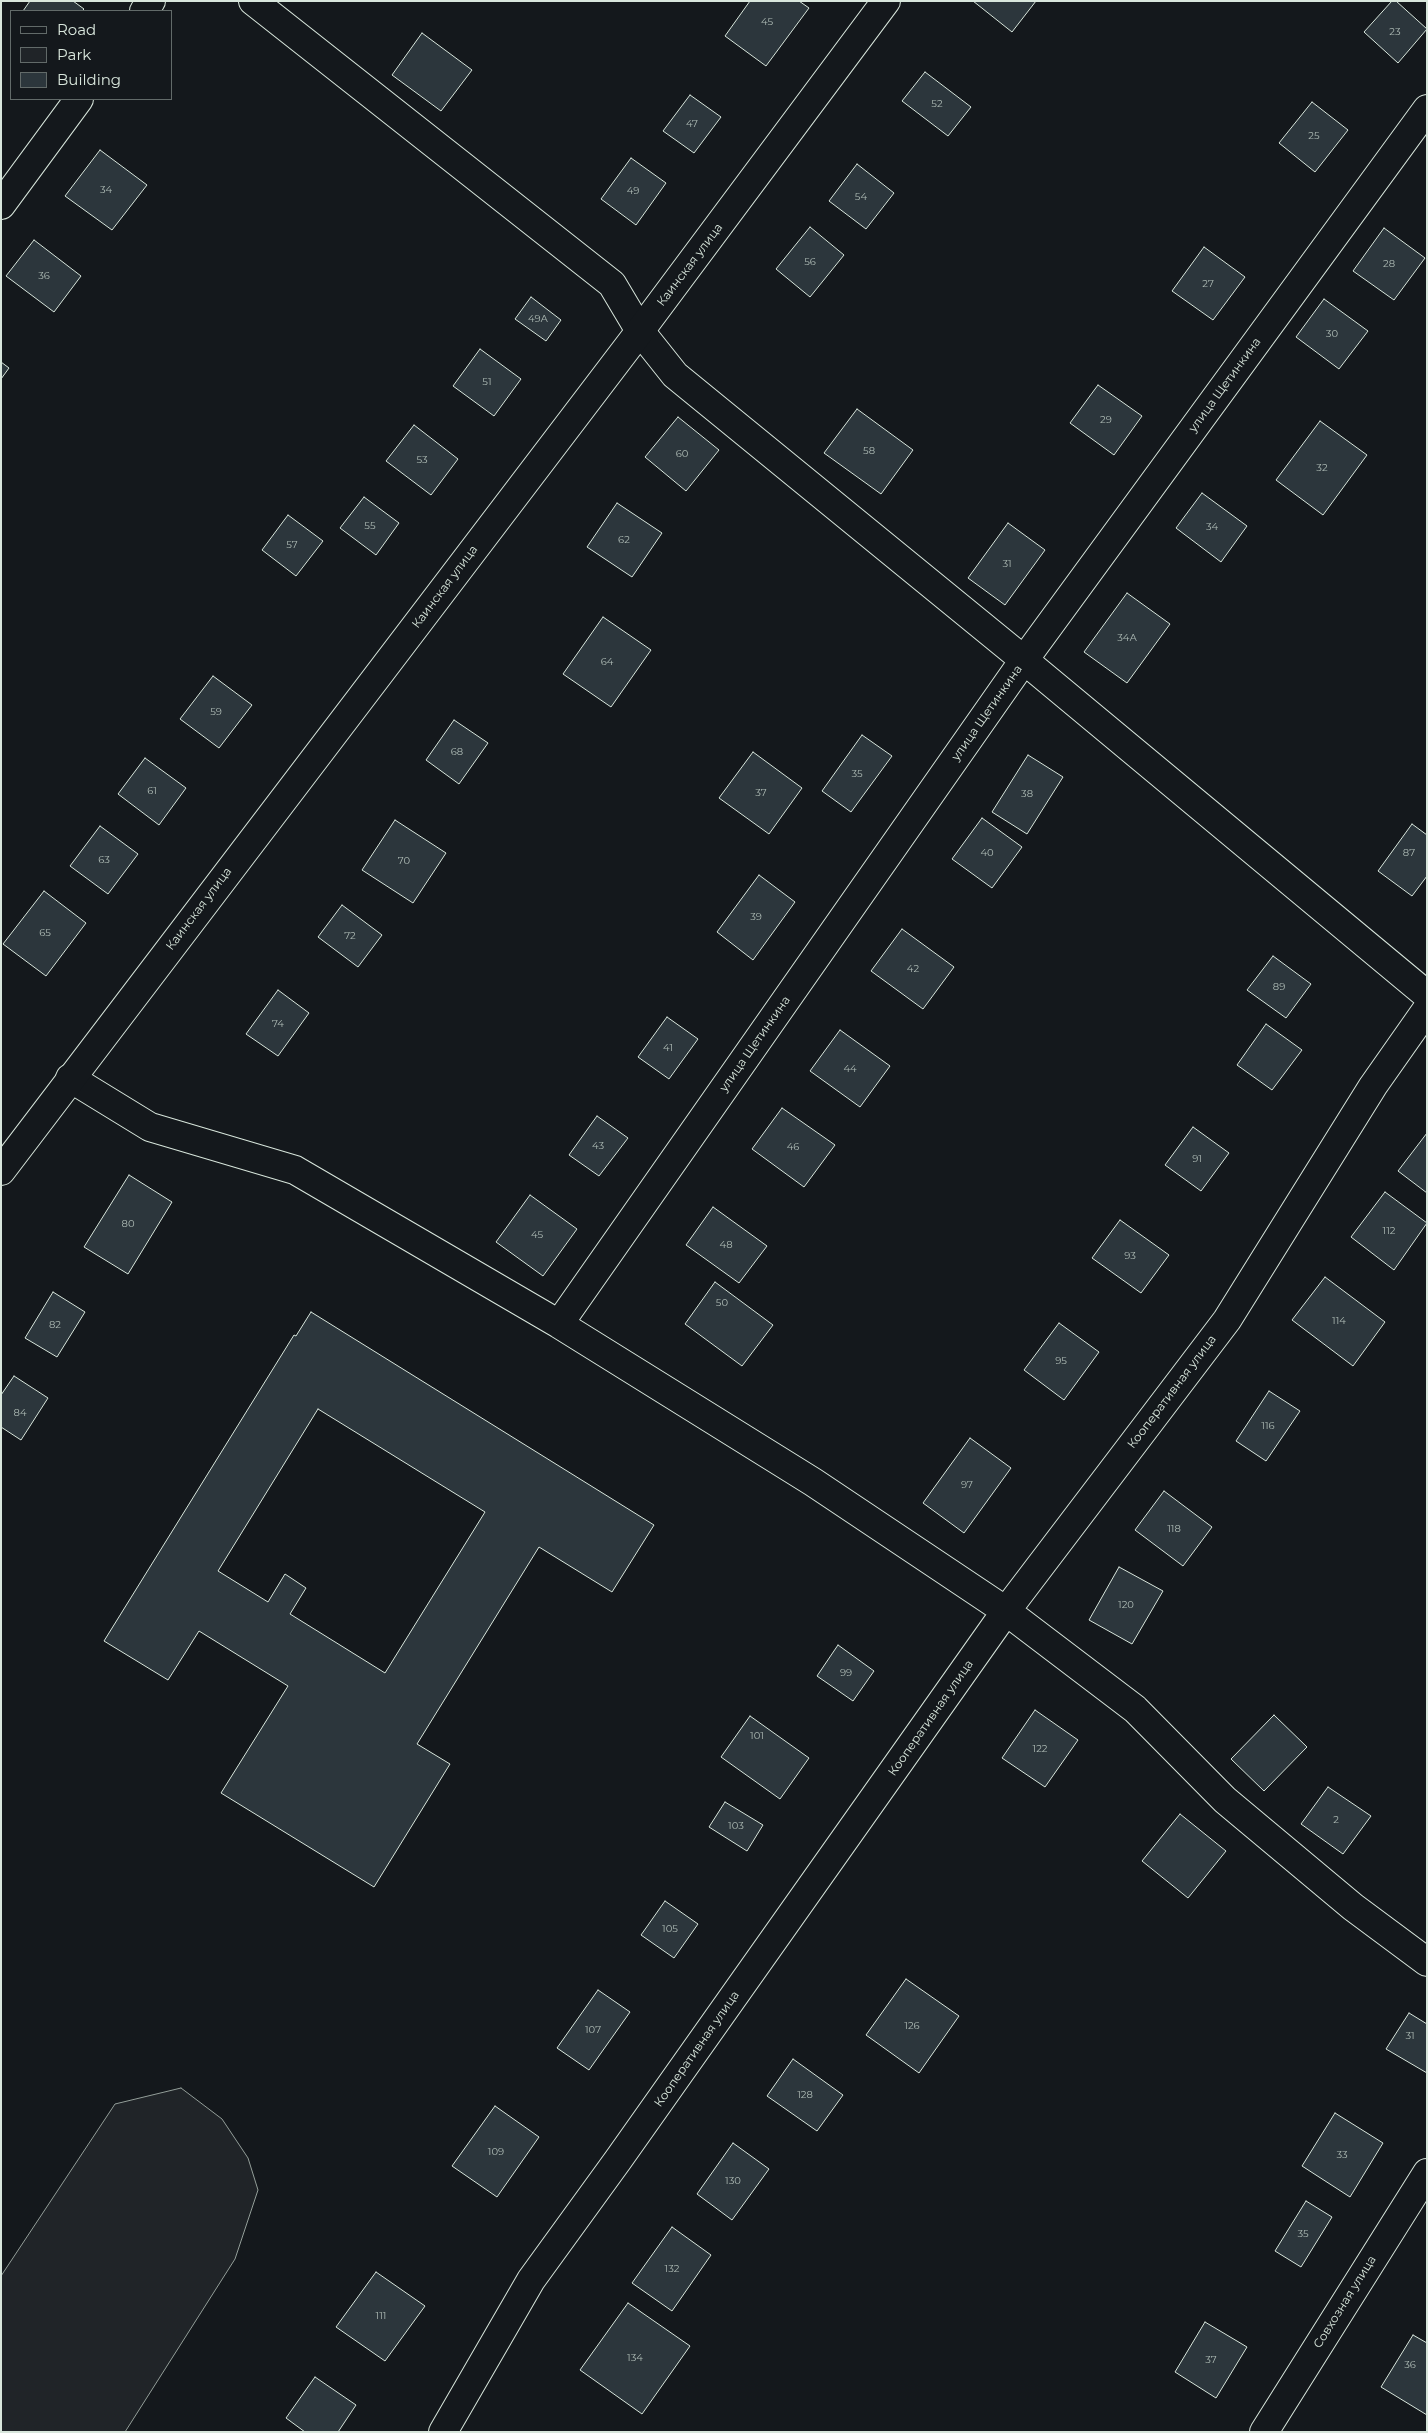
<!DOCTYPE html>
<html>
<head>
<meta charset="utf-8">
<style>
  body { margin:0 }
  #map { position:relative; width:1428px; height:2433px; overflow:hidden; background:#14181c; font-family:Montserrat,sans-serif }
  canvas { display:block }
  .frame { position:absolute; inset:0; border:2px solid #d8e6dc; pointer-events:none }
  .legend { position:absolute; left:10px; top:10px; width:162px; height:90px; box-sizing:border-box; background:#14181c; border:1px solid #626a69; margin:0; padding:6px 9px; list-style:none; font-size:15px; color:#d8e6dc }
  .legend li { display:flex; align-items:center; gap:10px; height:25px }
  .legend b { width:25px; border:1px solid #626a69 }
</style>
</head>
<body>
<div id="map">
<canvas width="1428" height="2433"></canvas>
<div class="frame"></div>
<ul class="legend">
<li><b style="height:6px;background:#14181c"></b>Road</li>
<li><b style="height:14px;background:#202428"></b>Park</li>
<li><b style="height:14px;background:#2c363c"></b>Building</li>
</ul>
</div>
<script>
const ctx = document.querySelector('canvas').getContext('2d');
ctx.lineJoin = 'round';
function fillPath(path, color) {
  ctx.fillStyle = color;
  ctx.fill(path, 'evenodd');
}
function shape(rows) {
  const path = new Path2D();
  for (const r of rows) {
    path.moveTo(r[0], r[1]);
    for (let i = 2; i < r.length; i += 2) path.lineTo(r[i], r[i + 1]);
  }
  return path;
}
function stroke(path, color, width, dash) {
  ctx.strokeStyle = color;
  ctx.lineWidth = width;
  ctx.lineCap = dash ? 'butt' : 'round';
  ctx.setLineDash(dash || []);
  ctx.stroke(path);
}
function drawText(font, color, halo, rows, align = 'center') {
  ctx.font = font + ' Montserrat,sans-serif';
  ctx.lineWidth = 4;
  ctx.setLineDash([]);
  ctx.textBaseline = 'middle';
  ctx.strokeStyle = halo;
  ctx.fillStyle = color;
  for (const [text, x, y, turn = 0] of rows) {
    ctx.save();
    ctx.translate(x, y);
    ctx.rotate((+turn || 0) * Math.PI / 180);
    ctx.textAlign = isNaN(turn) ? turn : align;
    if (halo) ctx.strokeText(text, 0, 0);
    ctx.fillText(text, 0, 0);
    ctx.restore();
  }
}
const green = shape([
  [181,2088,222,2119,248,2158,258,2190,235,2259,125,2432,1,2432,1,2276,115,2104,181,2088]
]);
fillPath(green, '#202428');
stroke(green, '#939e99', 1);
const building = shape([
  [30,1,73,1,84,9,82,11,23,11,30,1],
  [750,1,799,1,809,8,766,66,725,36,750,1],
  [973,1,1036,1,1012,32,973,1],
  [1392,1,1396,1,1427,29,1398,63,1364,32,1392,1],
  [422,33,472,70,441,111,392,75,422,33],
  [925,72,971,107,948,136,902,101,925,72],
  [690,95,721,117,694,153,663,131,690,95],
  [1312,102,1348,130,1315,172,1279,143,1312,102],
  [100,150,147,185,112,230,65,196,100,150],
  [631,158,666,183,636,225,601,199,631,158],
  [857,164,894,193,866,229,829,201,857,164],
  [810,227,844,255,810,297,776,269,810,227],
  [1384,228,1425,258,1394,300,1353,271,1384,228],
  [34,240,81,276,54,312,6,276,34,240],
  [1204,247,1245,277,1213,320,1172,291,1204,247],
  [531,297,561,320,546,341,515,319,531,297],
  [1324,299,1368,331,1339,369,1296,337,1324,299],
  [480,349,521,379,494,416,453,386,480,349],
  [1,362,9,368,1,379,1,362],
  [1098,385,1142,416,1114,455,1070,423,1098,385],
  [857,409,913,450,881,494,824,453,857,409],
  [678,417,719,450,686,491,645,457,678,417],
  [1320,421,1367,455,1323,515,1276,480,1320,421],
  [414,425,458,459,431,495,386,461,414,425],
  [1202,493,1247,526,1221,562,1176,528,1202,493],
  [364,497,399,523,376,555,340,528,364,497],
  [617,503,662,533,632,577,587,547,617,503],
  [288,515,323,541,296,576,262,550,288,515],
  [1008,523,1045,550,1005,605,968,578,1008,523],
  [1127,593,1170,624,1127,683,1084,652,1127,593],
  [603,617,651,650,611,707,563,674,603,617],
  [213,676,252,705,219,748,180,719,213,676],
  [454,720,488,743,459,784,426,760,454,720],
  [862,735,892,756,851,812,822,791,862,735],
  [753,752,802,788,769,834,719,798,753,752],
  [1028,755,1063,777,1027,834,992,812,1028,755],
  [145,758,186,788,159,825,118,794,145,758],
  [982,818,1022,847,992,888,952,859,982,818],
  [395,820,446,853,413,903,362,870,395,820],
  [1412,824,1427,835,1427,876,1412,896,1378,871,1412,824],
  [100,826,138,854,108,894,70,866,100,826],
  [759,875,795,902,753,960,717,932,759,875],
  [44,891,86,923,46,976,3,944,44,891],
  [342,905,382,935,358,967,318,937,342,905],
  [902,929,954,967,923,1009,871,971,902,929],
  [1273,956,1311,984,1286,1018,1247,990,1273,956],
  [278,990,309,1013,278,1056,246,1034,278,990],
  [667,1017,698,1039,669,1079,638,1057,667,1017],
  [1266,1024,1302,1050,1272,1090,1237,1065,1266,1024],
  [840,1030,890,1066,860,1107,810,1071,840,1030],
  [782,1108,835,1145,804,1187,752,1149,782,1108],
  [597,1116,628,1138,599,1176,569,1155,597,1116],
  [1193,1127,1229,1153,1201,1191,1165,1165,1193,1127],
  [1427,1133,1427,1193,1398,1171,1427,1133],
  [129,1175,172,1202,128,1274,84,1247,129,1175],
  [1385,1192,1427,1223,1394,1270,1351,1237,1385,1192],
  [530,1195,577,1229,543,1276,496,1242,530,1195],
  [713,1207,767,1246,739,1283,686,1245,713,1207],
  [1120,1220,1169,1255,1141,1293,1092,1258,1120,1220],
  [1325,1277,1385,1322,1353,1366,1292,1320,1325,1277],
  [715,1282,773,1325,742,1366,685,1324,715,1282],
  [53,1292,85,1312,57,1357,25,1338,53,1292],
  [311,1312,654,1525,612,1592,539,1547,417,1744,450,1764,374,1887,221,1793,288,1686,199,1631,168,1680,104,1641,294,1335,296,1336,311,1312],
  [318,1409,485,1512,385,1673,290,1614,306,1588,285,1574,268,1602,218,1571,318,1409],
  [1059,1323,1099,1352,1064,1400,1024,1370,1059,1323],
  [14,1376,48,1398,21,1440,1,1427,1,1395,14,1376],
  [1269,1391,1300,1411,1266,1461,1236,1441,1269,1391],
  [970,1438,1011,1468,964,1533,923,1503,970,1438],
  [1164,1491,1212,1527,1183,1566,1135,1530,1164,1491],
  [1119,1567,1163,1591,1132,1644,1089,1620,1119,1567],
  [838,1645,874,1671,853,1701,817,1676,838,1645],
  [1035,1710,1078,1740,1045,1787,1002,1758,1035,1710],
  [1274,1715,1307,1747,1264,1791,1231,1759,1274,1715],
  [750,1716,809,1758,780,1799,721,1757,750,1716],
  [1328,1787,1371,1816,1343,1854,1301,1824,1328,1787],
  [725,1802,763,1825,747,1851,709,1827,725,1802],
  [1180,1814,1226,1851,1188,1898,1142,1861,1180,1814],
  [665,1901,698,1924,674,1958,641,1935,665,1901],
  [906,1979,959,2016,919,2073,866,2035,906,1979],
  [598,1990,630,2012,589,2070,557,2048,598,1990],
  [1409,2013,1427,2024,1427,2073,1386,2049,1409,2013],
  [793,2059,843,2095,817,2131,767,2096,793,2059],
  [495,2106,539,2137,497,2197,452,2166,495,2106],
  [1335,2113,1383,2143,1350,2197,1302,2166,1335,2113],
  [733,2143,769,2169,732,2220,697,2194,733,2143],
  [1306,2201,1332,2217,1301,2267,1275,2251,1306,2201],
  [672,2227,711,2255,672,2311,632,2283,672,2227],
  [376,2272,425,2306,385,2361,336,2327,376,2272],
  [628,2303,690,2346,642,2414,580,2370,628,2303],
  [1205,2322,1247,2347,1216,2398,1175,2372,1205,2322],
  [1413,2335,1427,2343,1427,2415,1381,2387,1413,2335],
  [315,2377,356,2405,338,2432,305,2432,286,2418,315,2377]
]);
fillPath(building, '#2c363c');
stroke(building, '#d8e6dc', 1);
const minor = shape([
  [253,1,612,284,640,331,675,375,1024,660,1427,995],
  [144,11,151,1],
  [1,205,79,99],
  [70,1078,150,1127,295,1170,559,1324,813,1482,1006,1611,1135,1709,1225,1800,1353,1907,1427,1962],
  [559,1324,1024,660,1427,109],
  [443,2432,531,2280,618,2160,1006,1611,1227,1320,1373,1086,1427,1009],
  [1264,2432,1427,2173]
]);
const secondary = shape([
  [1,1171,640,331,886,1]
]);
stroke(minor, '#d8e6dc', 30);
stroke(secondary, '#d8e6dc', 30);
stroke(minor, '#14181c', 28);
stroke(secondary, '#14181c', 28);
drawText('10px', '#adbab4', null, [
  ["45",767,22],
  ["23",1395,32],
  ["52",937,104],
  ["47",692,124],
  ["25",1314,136],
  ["34",106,190],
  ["49",633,191],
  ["54",861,197],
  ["56",810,262],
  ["28",1389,264],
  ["36",44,276],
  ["27",1208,284],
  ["49А",538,319],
  ["30",1332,334],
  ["51",487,382],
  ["29",1106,420],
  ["58",869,451],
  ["60",682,454],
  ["53",422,460],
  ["32",1322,468],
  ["55",370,526],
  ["34",1212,527],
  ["62",624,540],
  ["57",292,545],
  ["31",1007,564],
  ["34А",1127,638],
  ["64",607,662],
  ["59",216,712],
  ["68",457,752],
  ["35",857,774],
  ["61",152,791],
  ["37",761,793],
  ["38",1027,794],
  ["40",987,853],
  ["87",1409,853],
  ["63",104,860],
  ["70",404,861],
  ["39",756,917],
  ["65",45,933],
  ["72",350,936],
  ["42",913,969],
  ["89",1279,987],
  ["74",278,1024],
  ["41",668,1048],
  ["44",850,1069],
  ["43",598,1146],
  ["46",793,1147],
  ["91",1197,1159],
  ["80",128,1224],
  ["112",1389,1231],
  ["45",537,1235],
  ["48",726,1245],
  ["93",1130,1256],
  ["50",722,1303],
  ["114",1339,1321],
  ["82",55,1325],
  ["95",1061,1361],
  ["84",20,1413],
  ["116",1268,1426],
  ["97",967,1485],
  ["118",1174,1529],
  ["120",1126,1605],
  ["99",846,1673],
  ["101",757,1736],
  ["122",1040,1749],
  ["2",1336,1820],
  ["103",736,1826],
  ["105",670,1929],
  ["126",912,2026],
  ["107",593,2030],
  ["31",1410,2036],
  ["128",805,2095],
  ["109",496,2152],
  ["33",1342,2155],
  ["130",733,2181],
  ["35",1303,2234],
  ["132",672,2269],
  ["111",381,2316],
  ["134",635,2358],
  ["37",1211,2360],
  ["36",1410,2365]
]);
drawText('12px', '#d8e6dc', '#14181c', [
  ["Каинская улица",690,265,-53],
  ["улица Щетинкина",1225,385,-54],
  ["Каинская улица",445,587,-53],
  ["улица Щетинкина",987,713,-55],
  ["Каинская улица",199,909,-53],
  ["улица Щетинкина",755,1044,-55],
  ["Кооперативная улица",1172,1392,-53],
  ["Кооперативная улица",931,1718,-55],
  ["Кооперативная улица",697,2049,-55],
  ["Совхозная улица",1345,2302,-58]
]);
</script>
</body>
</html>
